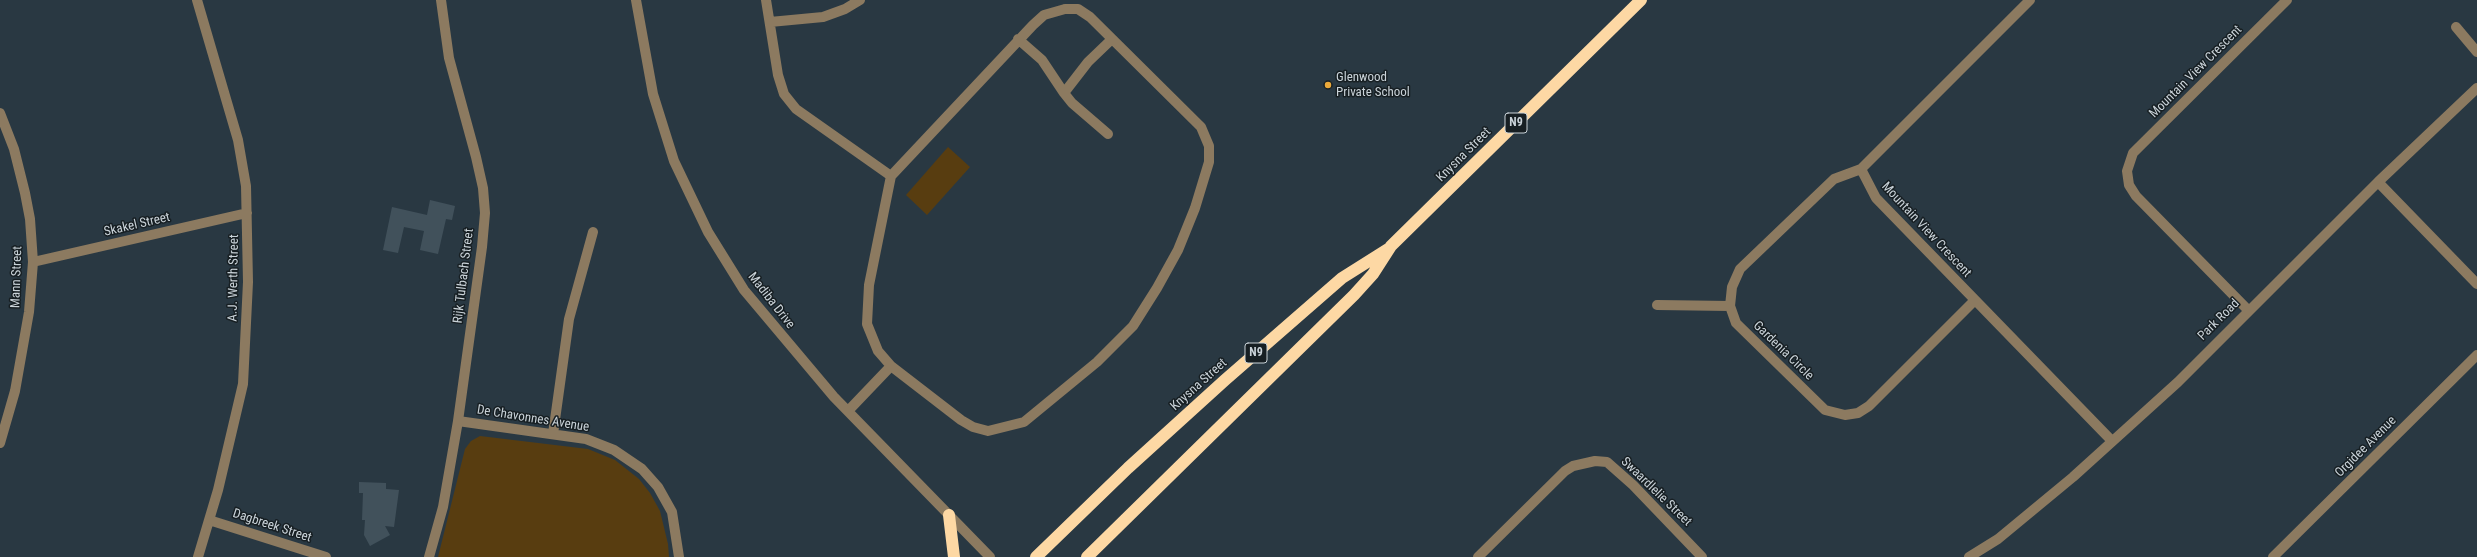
<!DOCTYPE html>
<html>
<head>
<meta charset="utf-8">
<style>
  body { margin:0 }
  canvas { display:block; background:#293842 }
</style>
</head>
<body>
<canvas width="2477" height="557"></canvas>
<script>
const ctx = document.querySelector('canvas').getContext('2d');
ctx.lineJoin = 'round';
function fillPath(path, color) {
  ctx.fillStyle = color;
  ctx.fill(path, 'evenodd');
}
function shape(rows) {
  const path = new Path2D();
  for (const r of rows) {
    path.moveTo(r[0], r[1]);
    for (let i = 2; i < r.length; i += 2) path.lineTo(r[i], r[i + 1]);
  }
  return path;
}
function stroke(path, color, width, dash) {
  ctx.strokeStyle = color;
  ctx.lineWidth = width;
  ctx.lineCap = dash ? 'butt' : 'round';
  ctx.setLineDash(dash || []);
  ctx.stroke(path);
}
function drawText(font, color, halo, rows, align = 'center') {
  ctx.font = font + ' "Roboto Condensed",sans-serif';
  ctx.lineWidth = 3;
  ctx.setLineDash([]);
  ctx.textBaseline = 'middle';
  ctx.strokeStyle = halo;
  ctx.fillStyle = color;
  for (const [text, x, y, turn = 0] of rows) {
    ctx.save();
    ctx.translate(x, y);
    ctx.rotate((+turn || 0) * Math.PI / 180);
    ctx.textAlign = isNaN(turn) ? turn : align;
    if (halo) ctx.strokeText(text, 0, 0);
    ctx.fillText(text, 0, 0);
    ctx.restore();
  }
}
fillPath(shape([
  [948,147,970,167,927,215,906,195],
  [480,436,588,449,615,460,639,479,650,493,660,511,668,544,669,557,438,557,465,449,471,441]
]), '#583d10');
fillPath(shape([
  [430,200,455,206,452,220,446,219,438,254,420,250,424,231,404,227,398,253,383,250,392,207,427,215],
  [359,482,386,483,386,489,399,490,394,527,385,526,390,535,370,546,364,535,365,520,362,520,363,493,359,493]
]), '#41515b');
stroke(shape([
  [197,0,238,140,246,186,248,282,243,384,218,490,198,557],
  [636,0,653,94,674,161,708,232,744,290,834,397,990,557],
  [766,0,778,75,784,94,796,109,891,176],
  [2030,0,1861,169,1876,198,2112,441],
  [1065,9,1078,9,1090,17,1201,127,1209,146,1209,162,1195,208,1178,250,1157,288,1133,326,1097,362,1024,422,988,431,973,427,961,420,891,366,878,351,867,324,869,285,891,176,1033,25,1044,15,1065,9],
  [770,22,823,17,845,9,860,0],
  [2456,27,2477,52],
  [1018,39,1042,60,1064,93,1088,62,1112,39],
  [1064,93,1072,103,1108,134],
  [0,113,14,149,25,193,30,219,33,262,29,312,15,391,0,443],
  [1861,169,1834,179,1740,269,1732,287,1730,306,1736,323,1825,410,1845,415,1858,413,1869,406,1975,300],
  [2378,182,2477,284],
  [33,262,247,213],
  [1657,305,1730,306],
  [2248,310,2136,196,2129,185,2127,171,2133,153,2287,0],
  [848,411,891,366],
  [458,421,586,439,614,450,642,469,658,487,672,512,679,557],
  [553,434,569,319,593,232],
  [209,520,326,557],
  [429,557,443,507,458,421,482,247,485,213,483,188,476,157,449,58,441,0],
  [1478,557,1565,471,1573,466,1595,461,1607,462,1633,485,1702,557],
  [1969,557,1998,539,2073,477,2178,382,2378,182,2477,88],
  [2273,557,2477,355]
]), '#8c7a60', 10);
stroke(shape([
  [949,515,954,557],
  [1036,557,1128,468,1225,380,1342,278,1388,249],
  [1087,557,1354,295,1373,274,1391,246,1641,0]
]), '#fdd8a4', 12);
for (const [x, y, r, color] of [
  [1328,85,4,"#eba93a"]
]) {
  const dot = new Path2D();
  dot.arc(x, y, r, 0, 2 * Math.PI);
  ctx.fillStyle = color;
  ctx.fill(dot);
  stroke(dot, '#171f23', 1.5);
}
for (const [x, y, w] of [
  [1516,123,22],
  [1256,353,22]
]) {
  const box = new Path2D();
  box.roundRect(x - w / 2, y - 10, w, 20, 3);
  ctx.fillStyle = '#171f23';
  ctx.fill(box);
  stroke(box, '#cad3d9', 1);
}
drawText('bold 12px', '#cad3d9', null, [
  ["N9",1516,123],
  ["N9",1256,353]
]);
drawText('13px', '#cad3d9', '#171f23', [
  ["Mountain View Crescent",2196,72,-45],
  ["Knysna Street",1464,155,-45],
  ["Skakel Street",137,225,-13],
  ["Mountain View Crescent",1926,230,47],
  ["Rijk Tulbach Street",464,276,-83],
  ["Mann Street",17,277,-88],
  ["A.J. Werth Street",234,278,-89],
  ["Madiba Drive",771,301,52],
  ["Park Road",2219,320,-45],
  ["Gardenia Circle",1783,351,44],
  ["Knysna Street",1199,385,-42],
  ["De Chavonnes Avenue",533,419,9],
  ["Orgidee Avenue",2366,447,-45],
  ["Swaardlelie Street",1656,492,44],
  ["Dagbreek Street",272,526,18]
]);
drawText('13px', '#cad3d9', '#171f23', [
  ["Glenwood",1336,78],
  ["Private School",1336,93]
], 'left');
</script>
</body>
</html>
